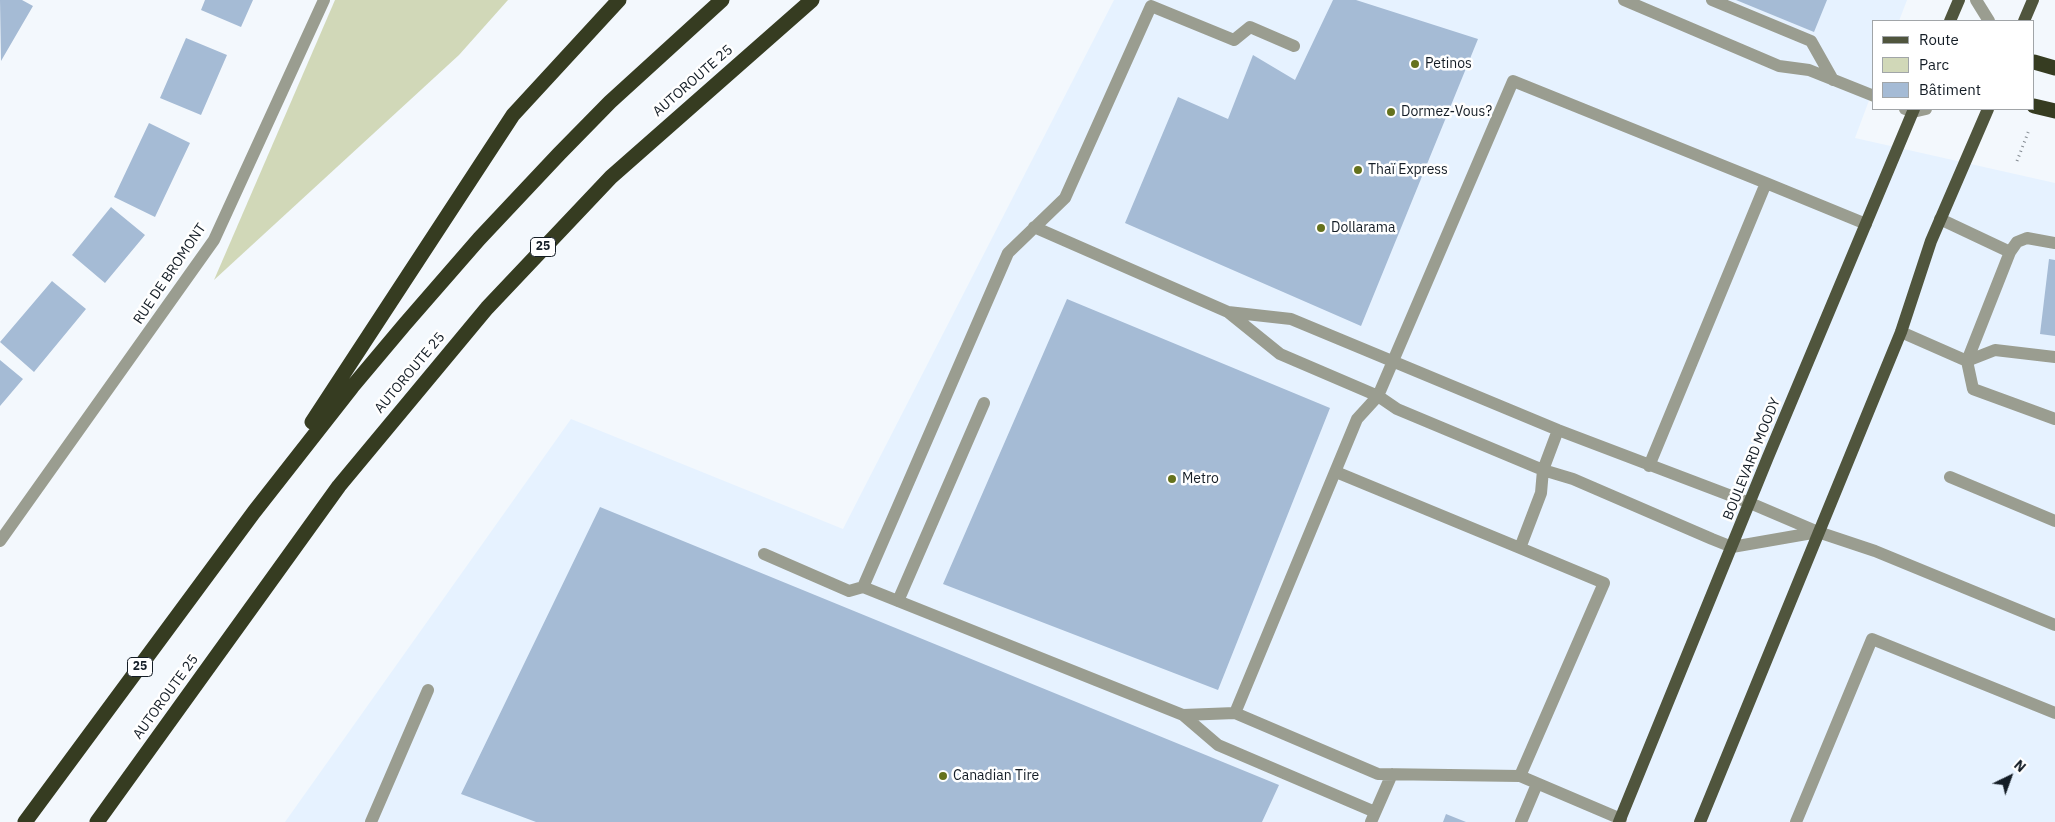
<!DOCTYPE html>
<html>
<head>
<meta charset="utf-8">
<style>
  body { margin:0 }
  #map { position:relative; width:2055px; height:822px; overflow:hidden; background:#f3f8fd; font-family:"IBM Plex Sans",sans-serif }
  canvas { display:block }
  .legend { position:absolute; left:1872px; top:20px; width:162px; height:90px; box-sizing:border-box; background:#fff; border:1px solid #a1a5a8; margin:0; padding:6px 9px; list-style:none; font-size:15px; color:#141d26 }
  .legend li { display:flex; align-items:center; gap:10px; height:25px }
  .legend b { width:25px; border:1px solid #a1a5a8 }
  .north { position:absolute; left:1985px; top:752px; width:50px; height:50px; -webkit-text-stroke:4px #fff; paint-order:stroke; rotate:42deg; font-size:14px; font-weight:700; line-height:20px; text-align:center; color:#141d26 }
  .north::after { content:''; display:block; margin:auto; width:18px; height:22px; background:#141d26; clip-path:polygon(50% 0,100% 100%,50% 72%,0 100%) }
</style>
</head>
<body>
<div id="map">
<canvas width="2055" height="822"></canvas>
<ul class="legend">
<li><b style="height:6px;background:#50553d"></b>Route</li>
<li><b style="height:14px;background:#d1d8b8"></b>Parc</li>
<li><b style="height:14px;background:#a5bbd5"></b>Bâtiment</li>
</ul>
<div class="north">N</div>
</div>
<script>
const ctx = document.querySelector('canvas').getContext('2d');
ctx.lineJoin = 'round';
function fillPath(path, color) {
  ctx.fillStyle = color;
  ctx.fill(path, 'evenodd');
}
function shape(rows) {
  const path = new Path2D();
  for (const r of rows) {
    path.moveTo(r[0], r[1]);
    for (let i = 2; i < r.length; i += 2) path.lineTo(r[i], r[i + 1]);
  }
  return path;
}
function stroke(path, color, width, dash) {
  ctx.strokeStyle = color;
  ctx.lineWidth = width;
  ctx.lineCap = dash ? 'butt' : 'round';
  ctx.setLineDash(dash || []);
  ctx.stroke(path);
}
function drawText(font, color, halo, rows, align = 'center') {
  ctx.font = font + ' "IBM Plex Sans",sans-serif';
  ctx.lineWidth = 5;
  ctx.setLineDash([]);
  ctx.textBaseline = 'middle';
  ctx.strokeStyle = halo;
  ctx.fillStyle = color;
  for (const [text, x, y, turn = 0] of rows) {
    ctx.save();
    ctx.translate(x, y);
    ctx.rotate((+turn || 0) * Math.PI / 180);
    ctx.textAlign = isNaN(turn) ? turn : align;
    if (halo) ctx.strokeText(text, 0, 0);
    ctx.fillText(text, 0, 0);
    ctx.restore();
  }
}
fillPath(shape([
  [1114,0,1907,0,1899,21,1874,21,1874,87,1855,138,2055,183,2055,822,285,822,571,419,843,529]
]), '#e6f2ff');
fillPath(shape([
  [335,0,508,0,459,55,214,280]
]), '#d1d8b8');
fillPath(shape([
  [0,0,22,0,33,6,1,61],
  [205,0,253,0,241,27,201,10],
  [1333,0,1356,0,1478,39,1361,326,1125,223,1178,97,1228,119,1253,55,1295,80],
  [1736,0,1827,0,1814,32],
  [186,38,227,55,201,115,160,98],
  [149,123,190,143,155,217,114,197],
  [111,207,145,235,105,283,72,255],
  [2049,259,2055,260,2055,336,2040,334],
  [52,281,86,309,34,372,0,342],
  [1067,299,1330,408,1218,690,943,584],
  [0,360,23,379,0,406],
  [600,507,1279,785,1262,822,536,822,461,794],
  [1446,814,1466,822,1443,822]
]), '#a5bbd5');
stroke(shape([
  [2017,161,2029,130]
]), '#858c93', 3, [1, 4]);
stroke(shape([
  [1624,0,1779,66,1809,70,1874,96],
  [1712,0,1811,41,1833,80],
  [1976,0,1989,21],
  [1294,46,1250,27,1234,40,1151,6,1065,198,1008,253,863,587,1183,715,1218,745,1375,812],
  [1905,109,1913,112,1926,109],
  [1940,219,2010,252],
  [1034,227,1228,312,1280,354,1378,396,1397,409,1543,470,1573,479,1712,539,1732,547,1818,532],
  [2055,243,2027,238,2017,242,2010,252,1967,361,1973,389,2055,419],
  [1228,312,1291,319,1558,430,1750,503,1818,532,1875,551,2055,625],
  [1901,332,1967,361,1995,350,2055,357],
  [1649,466,1766,183,1866,224],
  [1336,472,1520,548,1541,493,1543,470,1558,430],
  [1950,477,2055,521],
  [0,541,214,240,324,0],
  [764,554,849,591,863,587],
  [898,601,984,403],
  [1183,715,1235,713],
  [1520,776,1604,583,1520,548],
  [1621,819,1520,776,1378,774,1235,713,1357,419,1378,396,1513,81,1766,183],
  [371,822,428,690],
  [1371,822,1392,774],
  [1521,822,1537,784],
  [1796,822,1872,639,2055,713]
]), '#9a9d90', 12);
stroke(shape([
  [1950,21,1959,0],
  [2024,21,2033,0],
  [1619,822,1768,457,1914,109],
  [1700,822,1901,332,1931,241,1988,109]
]), '#50553d', 12);
stroke(shape([
  [2034,62,2055,68],
  [2034,106,2055,111],
  [312,422,513,115,619,0],
  [25,822,254,512,352,387,405,324,479,239,559,154,610,102,722,0],
  [97,822,339,486,487,308,611,177,812,0]
]), '#363c21', 15);
for (const [x, y, r, color] of [
  [1415,64,5,"#65721d"],
  [1391,112,5,"#65721d"],
  [1358,170,5,"#65721d"],
  [1321,228,5,"#65721d"],
  [1172,479,5,"#65721d"],
  [943,776,5,"#65721d"]
]) {
  const dot = new Path2D();
  dot.arc(x, y, r, 0, 2 * Math.PI);
  ctx.fillStyle = color;
  ctx.fill(dot);
  stroke(dot, '#fff', 2);
}
for (const [x, y, w] of [
  [543,247,25],
  [140,667,25]
]) {
  const box = new Path2D();
  box.roundRect(x - w / 2, y - 9.5, w, 19, 4);
  ctx.fillStyle = '#fff';
  ctx.fill(box);
  stroke(box, '#141d26', 1);
}
drawText('bold 12px', '#141d26', null, [
  ["25",543,247],
  ["25",140,667]
]);
drawText('14px', '#141d26', '#fff', [
  ["Petinos",1425,64],
  ["Dormez-Vous?",1401,112],
  ["Thaï Express",1368,170],
  ["Dollarama",1331,228],
  ["Metro",1182,479],
  ["Canadian Tire",953,776]
], 'left');
drawText('14px', '#141d26', '#fff', [
  ["AUTOROUTE 25",693,81,-41],
  ["RUE DE BROMONT",170,274,-56],
  ["AUTOROUTE 25",410,373,-50],
  ["BOULEVARD MOODY",1752,459,-68],
  ["AUTOROUTE 25",166,697,-54]
]);
</script>
</body>
</html>
